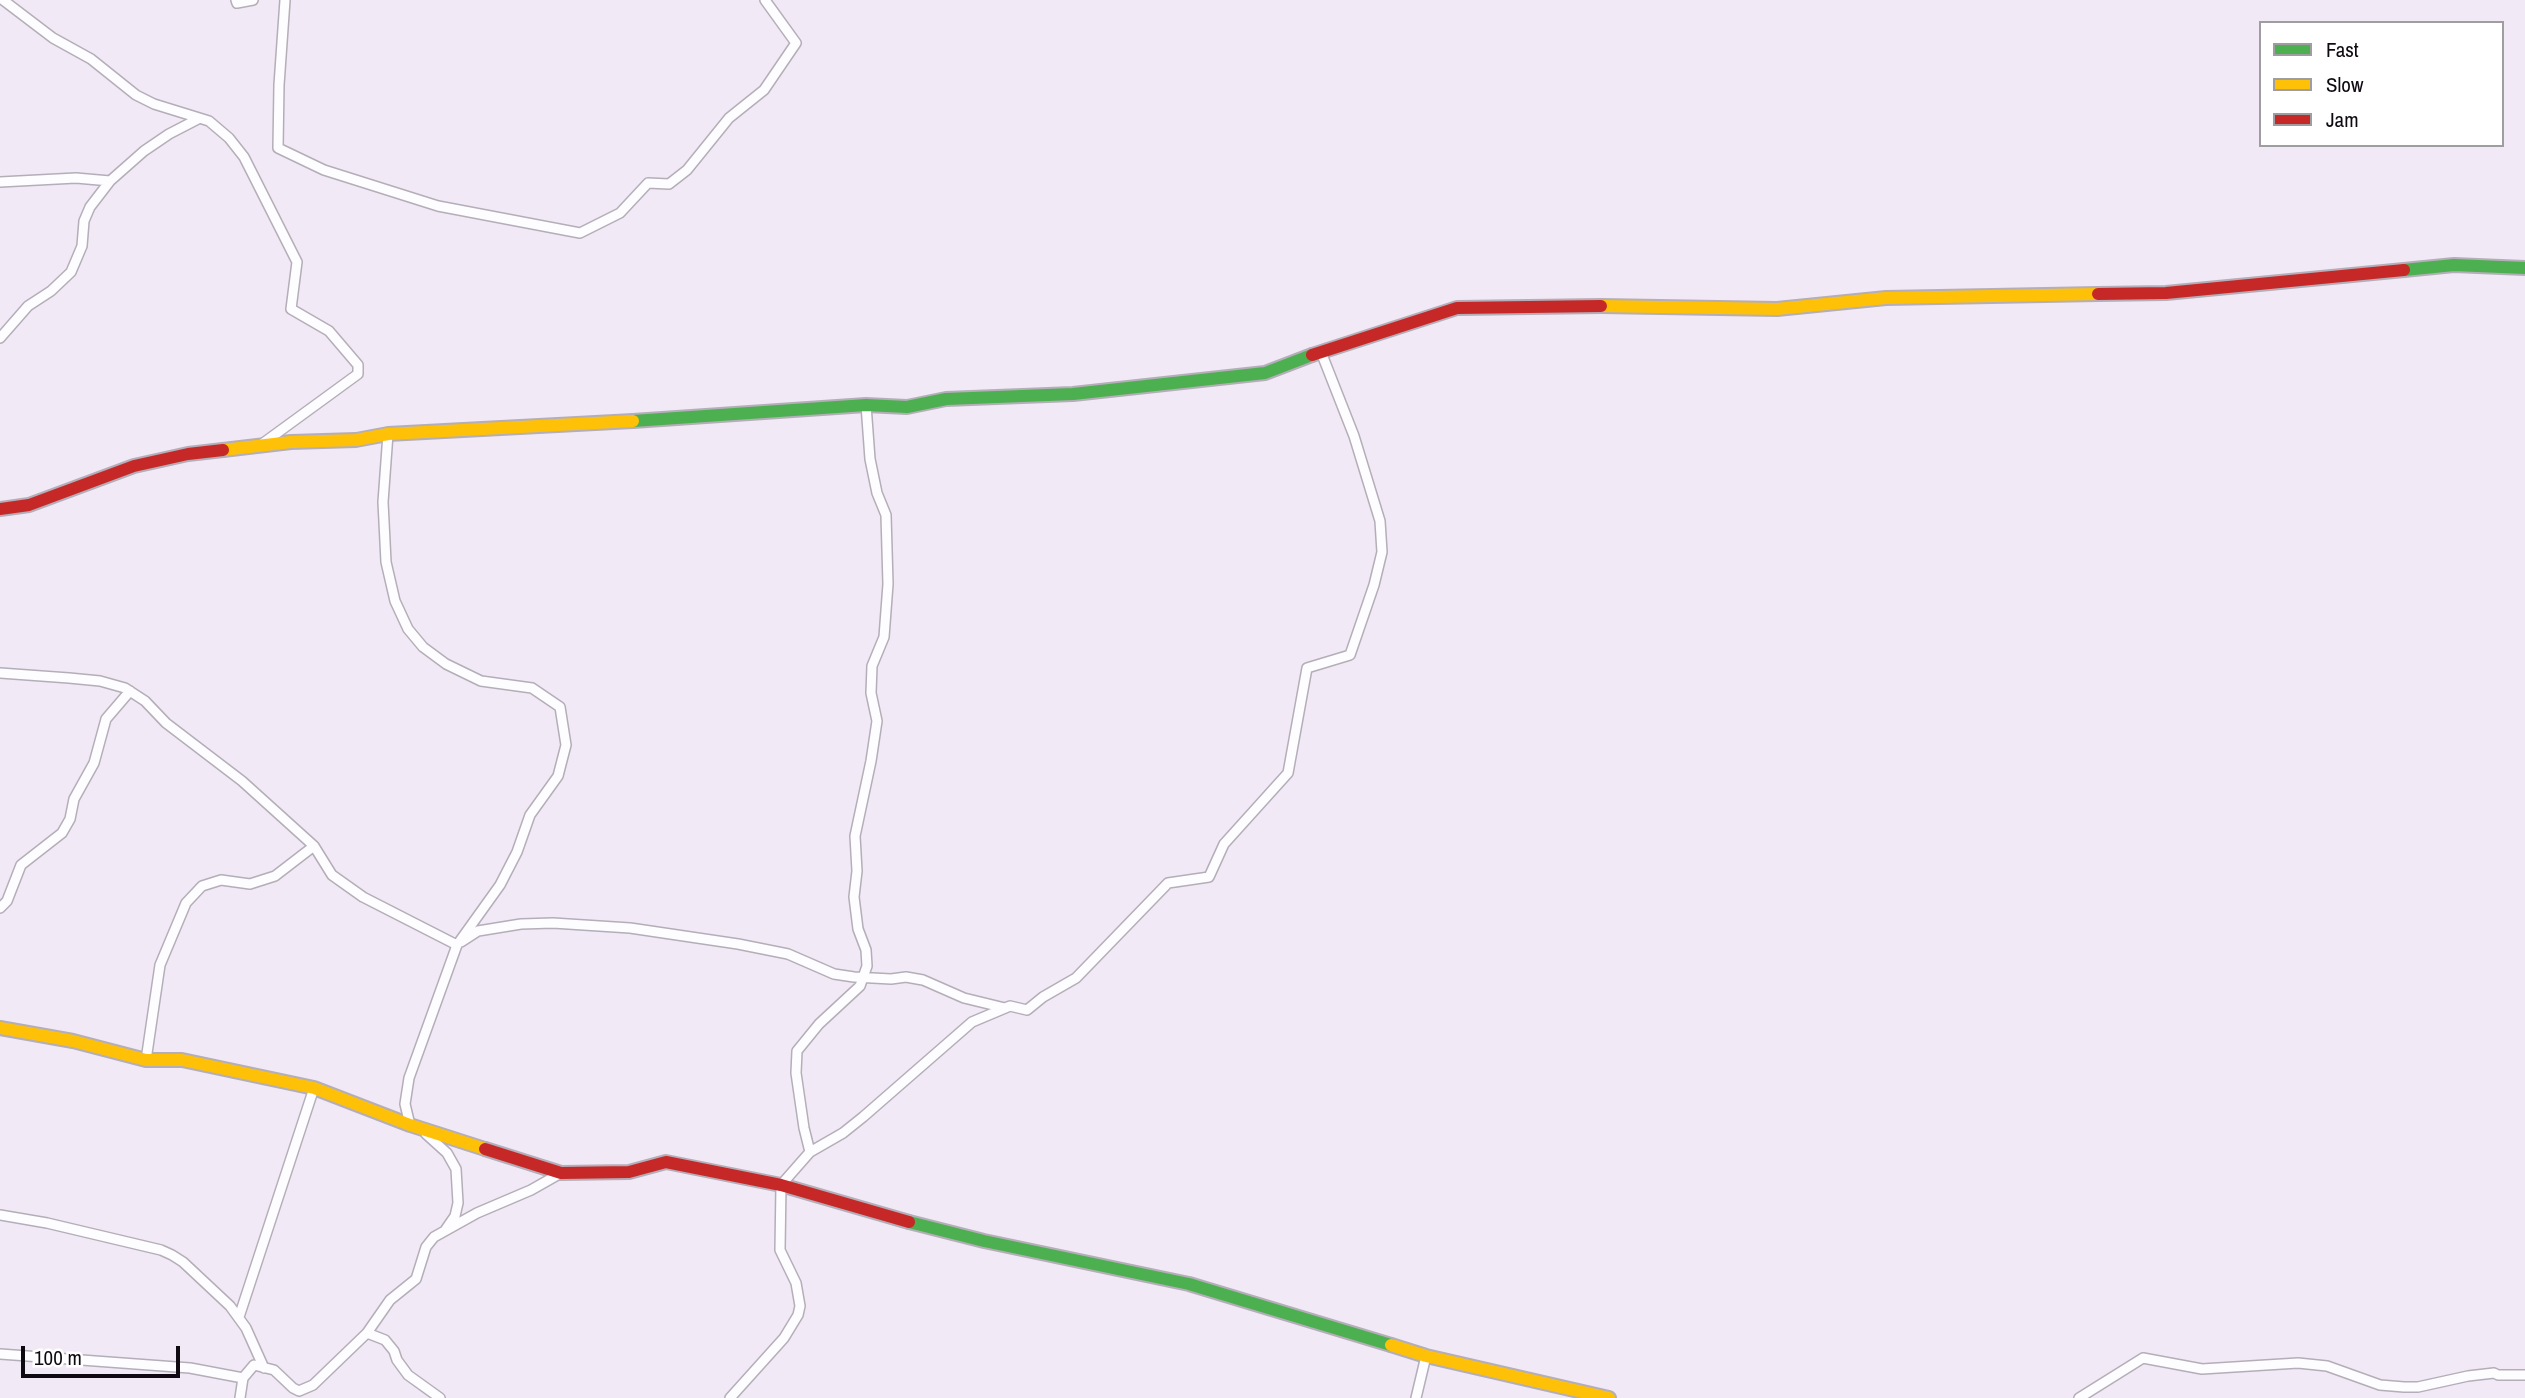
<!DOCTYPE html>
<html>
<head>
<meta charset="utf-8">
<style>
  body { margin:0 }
  #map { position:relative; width:2525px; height:1398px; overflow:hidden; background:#f2e9f6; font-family:"Archivo Narrow",sans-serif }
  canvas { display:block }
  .legend { position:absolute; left:2259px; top:21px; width:245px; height:126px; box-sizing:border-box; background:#fff; border:2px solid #9f9da0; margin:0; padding:9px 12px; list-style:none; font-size:21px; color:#0f0a12 }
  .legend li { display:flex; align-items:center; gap:14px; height:35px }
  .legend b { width:35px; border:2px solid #9f9da0 }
  .scale { position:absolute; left:21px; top:1346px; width:159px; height:32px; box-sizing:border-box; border:4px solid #0f0a12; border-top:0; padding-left:9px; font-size:21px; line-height:24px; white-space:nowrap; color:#0f0a12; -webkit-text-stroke:5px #fff; paint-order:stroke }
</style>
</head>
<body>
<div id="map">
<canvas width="2525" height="1398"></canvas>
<ul class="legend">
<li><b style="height:9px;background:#4caf50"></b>Fast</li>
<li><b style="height:9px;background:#ffc107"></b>Slow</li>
<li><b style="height:9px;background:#c62828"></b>Jam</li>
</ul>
<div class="scale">100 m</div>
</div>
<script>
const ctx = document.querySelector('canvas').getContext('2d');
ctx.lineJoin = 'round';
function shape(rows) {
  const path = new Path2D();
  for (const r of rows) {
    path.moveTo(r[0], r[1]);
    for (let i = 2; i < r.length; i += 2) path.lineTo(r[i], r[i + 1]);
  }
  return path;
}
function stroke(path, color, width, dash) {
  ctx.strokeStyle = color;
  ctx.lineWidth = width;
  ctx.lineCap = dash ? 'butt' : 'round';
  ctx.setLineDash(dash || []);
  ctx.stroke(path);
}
const street = shape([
  [3,0,53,38,91,59,136,95,154,104,209,121,229,138,244,157,297,262,291,309,329,331,358,365,358,374,262,444],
  [236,0,237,3,253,0],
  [285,0,279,85,278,148,324,170,438,206,580,233,620,213,648,183,669,184,687,170,729,118,764,90,796,43,765,0],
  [0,182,76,178,110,181],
  [0,338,28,306,51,291,71,272,82,246,84,221,90,207,110,181,144,151,169,134,198,119],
  [388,434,383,502,386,562,395,601,408,629,423,647,446,664,481,681,532,688,560,707,566,745,558,776,530,815,517,852,500,885,457,945,409,1078,405,1104,410,1125,414,1127],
  [0,673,69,678,100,681,125,688,145,701,166,723,242,781,314,846,332,875,363,897,457,945],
  [0,908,7,901,21,865,62,833,70,819,74,799,94,763,106,719,130,691],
  [461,942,478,931,521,924,553,923,630,928,738,944,788,954,834,974,854,977,891,979,906,977,923,980,964,998,1005,1008],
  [146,1060,160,965,186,903,202,886,221,880,250,884,275,876,314,846],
  [426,1134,447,1153,456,1169,458,1203,455,1216,446,1229],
  [810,1152,804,1128,796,1073,797,1051,819,1024,860,986,867,966,866,950,858,929,854,897,857,871,855,836,871,761,877,721,871,693,872,666,884,637,888,584,886,515,877,493,870,459,866,405],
  [0,1215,47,1223,161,1250,172,1255,183,1262,230,1306,246,1328,264,1368],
  [239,1317,314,1088],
  [367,1333,385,1340,394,1351,397,1360,408,1375,440,1398],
  [0,1354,190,1368,243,1378],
  [240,1398,243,1378,254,1365,274,1370,293,1388,299,1391,313,1385,367,1333,390,1300,416,1279,426,1247,434,1237,477,1213,531,1190,561,1173],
  [730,1398,784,1338,798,1315,800,1306,796,1283,780,1250,781,1185,810,1152,843,1133,863,1117,972,1022,1010,1006,1027,1010,1043,997,1076,978,1168,883,1209,877,1224,844,1288,773,1307,668,1350,655,1374,585,1382,552,1380,521,1354,436,1321,352],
  [1416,1398,1426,1356],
  [2079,1398,2143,1358,2202,1369,2298,1363,2327,1366,2380,1385,2404,1387,2418,1387,2468,1376,2494,1373,2498,1375,2525,1375]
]);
const fast = shape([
  [2404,270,2454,265,2525,268],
  [633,421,866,405,907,407,946,399,1073,394,1265,373,1312,355],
  [909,1222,984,1241,1189,1284,1391,1345]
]);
const slow = shape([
  [1601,306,1777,309,1886,298,2098,294],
  [223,450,291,442,356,440,388,434,633,421],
  [0,1028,73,1041,146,1060,182,1060,314,1088,410,1125,485,1149],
  [1391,1345,1426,1356,1609,1398]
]);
const jam = shape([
  [2098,294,2166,293,2404,270],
  [1312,355,1457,308,1601,306],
  [0,509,29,505,134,466,188,454,223,450],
  [485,1149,561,1173,629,1172,666,1162,781,1185,909,1222]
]);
stroke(street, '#b4aeb8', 12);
stroke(fast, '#b4aeb8', 16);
stroke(slow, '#b4aeb8', 16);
stroke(jam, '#b4aeb8', 16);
stroke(street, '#fdfcfe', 9);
stroke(fast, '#4caf50', 12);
stroke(slow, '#ffc107', 12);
stroke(jam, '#c62828', 12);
</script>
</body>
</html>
